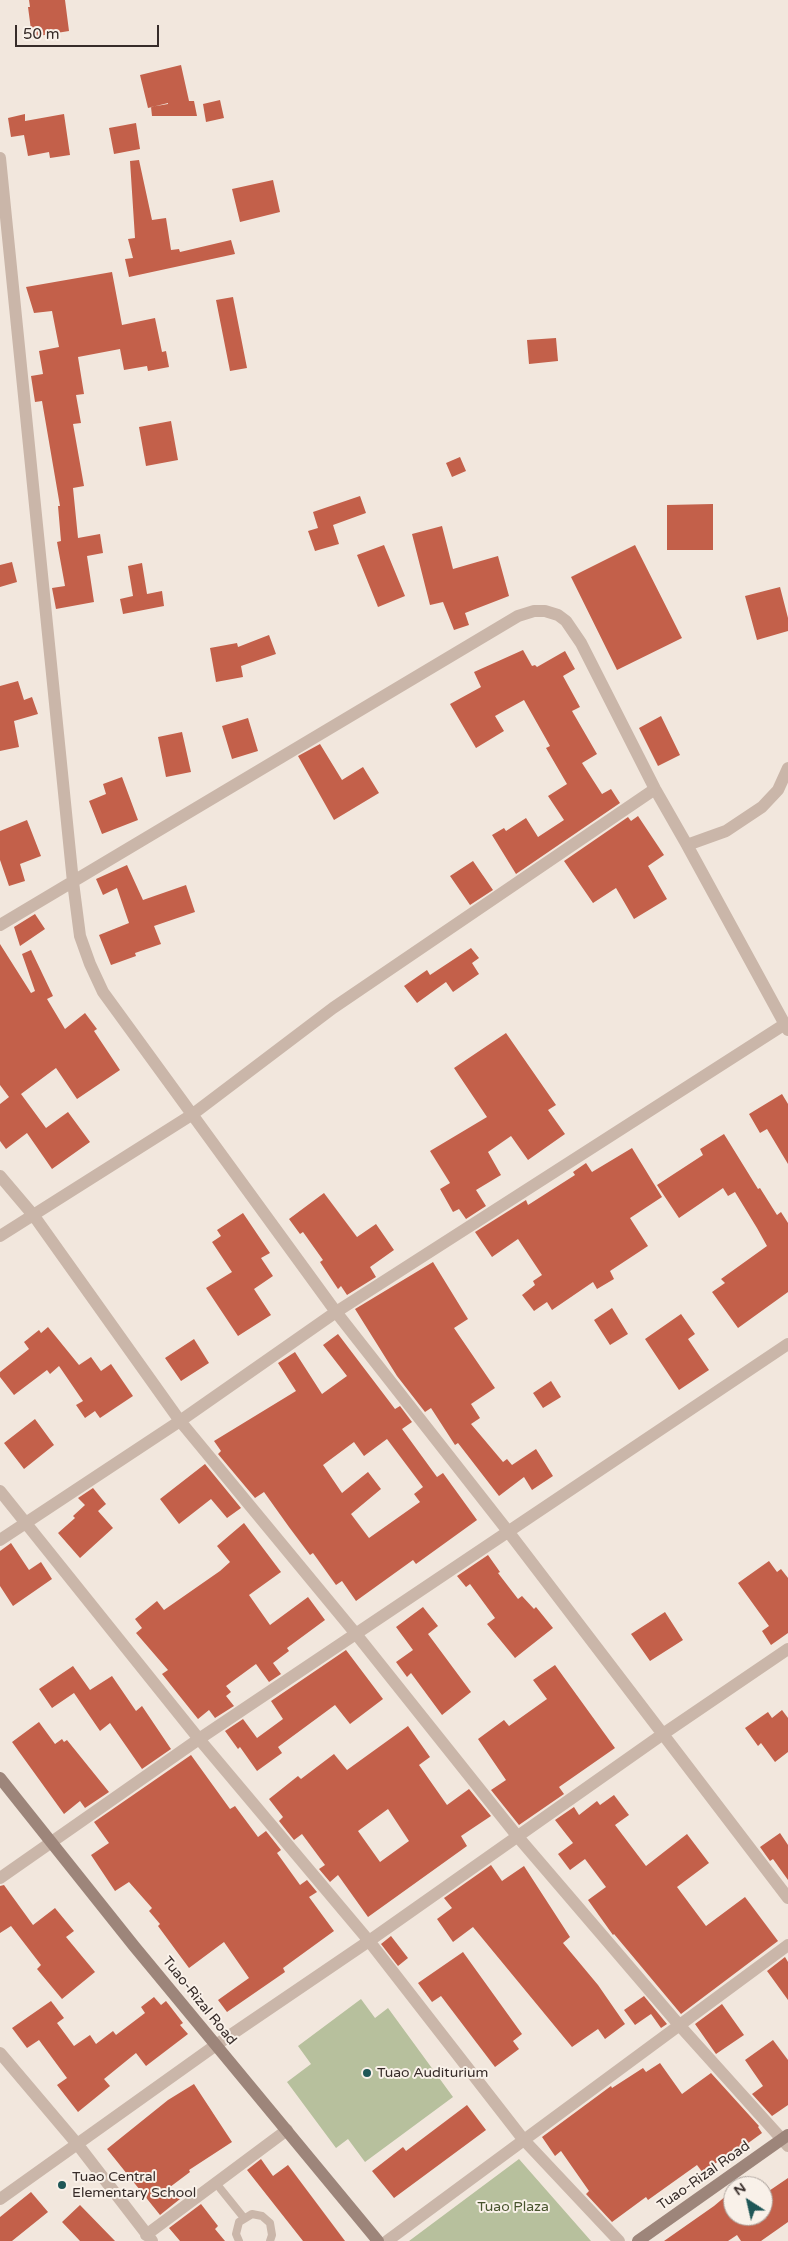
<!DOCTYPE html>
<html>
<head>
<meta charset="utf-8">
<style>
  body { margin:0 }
  #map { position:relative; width:788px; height:2241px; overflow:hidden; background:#f2e7dd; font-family:"Varela Round",sans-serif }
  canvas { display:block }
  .north { position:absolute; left:723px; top:2176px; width:50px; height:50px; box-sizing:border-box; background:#f9f1e9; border:1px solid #aba29c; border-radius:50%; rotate:325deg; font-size:14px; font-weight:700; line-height:20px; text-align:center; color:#372c29 }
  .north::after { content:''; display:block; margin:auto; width:18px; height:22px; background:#1f5757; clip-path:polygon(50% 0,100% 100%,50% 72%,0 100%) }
  .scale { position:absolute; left:15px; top:25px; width:144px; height:22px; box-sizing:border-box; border:2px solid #372c29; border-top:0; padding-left:6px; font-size:15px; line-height:18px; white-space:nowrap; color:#372c29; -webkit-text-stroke:4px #f9f1e9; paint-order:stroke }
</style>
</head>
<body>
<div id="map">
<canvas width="788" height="2241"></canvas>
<div class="north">N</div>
<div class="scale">50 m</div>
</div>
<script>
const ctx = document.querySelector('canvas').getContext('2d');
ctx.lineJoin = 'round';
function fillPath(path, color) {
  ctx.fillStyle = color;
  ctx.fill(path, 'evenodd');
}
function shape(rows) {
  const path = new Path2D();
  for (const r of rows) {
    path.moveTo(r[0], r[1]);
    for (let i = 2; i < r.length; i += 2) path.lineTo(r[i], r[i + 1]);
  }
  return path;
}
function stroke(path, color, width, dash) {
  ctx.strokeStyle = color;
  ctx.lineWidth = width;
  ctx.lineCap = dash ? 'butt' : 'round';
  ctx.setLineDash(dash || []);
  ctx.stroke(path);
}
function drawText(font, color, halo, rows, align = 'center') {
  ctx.font = font + ' "Varela Round",sans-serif';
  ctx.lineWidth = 4;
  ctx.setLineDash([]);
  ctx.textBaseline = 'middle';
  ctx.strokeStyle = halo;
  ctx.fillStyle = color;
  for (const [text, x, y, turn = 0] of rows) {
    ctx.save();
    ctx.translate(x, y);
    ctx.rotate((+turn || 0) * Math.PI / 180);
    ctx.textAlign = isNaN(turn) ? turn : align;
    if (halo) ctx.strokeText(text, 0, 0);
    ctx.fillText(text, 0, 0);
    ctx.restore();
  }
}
fillPath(shape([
  [361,1999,375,2018,388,2008,453,2097,365,2162,348,2139,336,2148,287,2082,311,2064,298,2046],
  [519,2159,591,2241,409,2241]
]), '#b7c09d');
fillPath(shape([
  [29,0,65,0,69,31,32,37,28,7,30,7],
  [181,65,189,101,194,101,197,116,152,116,151,107,168,104,168,103,148,108,140,75],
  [220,100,224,118,206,122,203,104],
  [25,114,25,121,64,114,70,155,50,158,49,152,28,156,24,135,11,137,8,118],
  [136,123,140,149,114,154,109,128],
  [139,160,152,220,166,218,171,250,179,249,180,252,231,240,235,254,129,277,125,259,133,258,128,239,135,238,130,161],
  [273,180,280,212,240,222,232,189],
  [112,272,122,325,155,318,162,352,166,351,169,367,148,371,147,366,124,370,120,349,78,357,84,394,76,395,81,423,73,424,84,486,73,488,78,538,100,534,103,553,87,556,94,602,56,609,52,588,65,586,57,542,61,541,58,506,60,506,42,401,35,402,31,376,43,374,39,351,59,347,52,311,34,313,26,287],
  [233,297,247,368,230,371,216,300],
  [556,338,558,361,529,364,527,340],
  [171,421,178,460,146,466,139,427],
  [460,457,466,471,452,477,446,463],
  [360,496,366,513,333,525,339,544,315,551,308,531,318,528,313,512],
  [713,504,713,550,667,550,667,505],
  [442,526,453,569,498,556,509,596,465,613,469,625,454,630,443,602,430,605,412,534],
  [384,545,405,596,378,607,357,555],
  [635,545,682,638,617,670,571,577],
  [12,562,17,582,0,587,0,565],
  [142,563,147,594,162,591,164,606,123,614,120,599,133,596,128,566],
  [780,587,788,618,788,631,757,640,745,596],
  [269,635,276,654,241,666,243,677,216,682,210,648,237,643,238,647],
  [523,650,532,666,535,665,537,667,565,651,575,669,563,676,580,707,572,711,597,754,582,763,602,794,611,789,620,803,516,874,492,835,504,828,506,831,526,818,538,837,564,820,548,796,567,784,546,748,550,746,524,700,495,716,504,731,476,748,450,704,481,687,474,672],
  [18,681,24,700,32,697,38,714,14,721,19,747,0,751,0,686],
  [661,716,680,755,658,766,639,728],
  [248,718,258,751,232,759,222,726],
  [182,732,191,772,166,777,158,737],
  [320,744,342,780,363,767,379,793,334,820,298,756],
  [122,777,138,820,102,834,89,801,106,794,103,784],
  [638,816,664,855,648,866,667,899,634,919,616,888,593,903,564,861,628,817,631,821],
  [27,820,41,856,20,864,25,881,9,886,0,860,0,831],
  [473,861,493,890,470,905,450,876],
  [127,865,143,900,186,885,195,912,154,926,161,944,135,953,136,956,111,965,99,935,129,923,117,888,103,895,96,879],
  [35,914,45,929,20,946,14,927],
  [0,944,31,993,35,991,22,954,31,950,53,996,47,999,65,1029,85,1013,97,1029,94,1031,120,1070,77,1099,56,1068,21,1094,46,1128,68,1112,90,1142,52,1169,27,1133,6,1149,0,1141,0,1104,9,1097,0,1085],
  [471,948,479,958,472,963,479,974,453,992,446,982,417,1003,404,986,427,970,430,975],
  [506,1033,556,1105,548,1110,565,1134,528,1160,511,1136,488,1152,501,1175,476,1190,486,1206,466,1219,459,1209,453,1212,440,1189,450,1183,430,1151,487,1117,454,1068],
  [782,1094,788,1104,788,1164,767,1129,760,1133,749,1114],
  [724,1134,758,1189,760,1188,777,1215,781,1212,788,1223,788,1292,738,1328,712,1292,725,1283,721,1279,767,1246,757,1228,735,1192,728,1196,723,1188,679,1218,657,1185,703,1155,700,1149],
  [632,1148,662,1197,630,1218,648,1246,610,1271,614,1279,597,1289,593,1282,552,1310,547,1302,534,1311,522,1295,535,1285,533,1281,542,1275,518,1239,492,1257,475,1232,526,1200,528,1205,575,1175,573,1172,586,1163,592,1172],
  [324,1193,357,1237,376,1224,394,1250,370,1267,376,1277,347,1295,341,1286,338,1289,320,1262,323,1260,303,1232,300,1234,289,1219],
  [243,1213,270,1253,261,1258,273,1276,254,1289,271,1315,238,1336,206,1288,232,1272,212,1242,221,1236,217,1230],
  [433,1262,468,1319,454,1328,495,1388,471,1404,480,1418,471,1424,503,1462,507,1459,512,1465,536,1449,553,1476,532,1490,524,1477,499,1496,458,1443,455,1445,431,1408,425,1412,397,1376,355,1309],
  [612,1308,628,1334,610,1345,594,1320],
  [681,1314,695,1334,688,1339,709,1370,679,1390,645,1339],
  [48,1327,79,1365,91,1357,101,1371,111,1364,133,1396,100,1418,95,1411,85,1418,76,1405,83,1401,59,1366,50,1374,47,1370,14,1395,0,1377,0,1372,29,1349,24,1342,39,1330,41,1333],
  [338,1334,395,1409,400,1406,412,1422,402,1429,437,1477,443,1473,477,1520,416,1564,413,1560,356,1601,342,1581,336,1585,313,1553,310,1555,289,1527,264,1492,255,1498,218,1454,221,1451,214,1441,296,1391,278,1363,295,1352,322,1394,347,1376,323,1345],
  [387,1439,423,1487,414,1494,420,1502,369,1538,351,1514,381,1489,368,1472,342,1493,323,1465,354,1442,364,1456],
  [194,1339,209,1363,181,1381,165,1358],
  [551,1381,561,1397,543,1408,533,1393],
  [35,1419,54,1445,24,1469,4,1443],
  [205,1464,241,1508,227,1518,211,1499,179,1524,160,1499],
  [93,1488,106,1504,98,1511,113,1528,80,1558,58,1533,75,1518,73,1516,85,1505,78,1498],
  [244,1523,281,1572,249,1595,270,1625,308,1597,325,1620,287,1648,289,1651,273,1663,281,1674,269,1682,256,1664,226,1686,231,1692,226,1696,234,1706,215,1718,209,1710,198,1719,162,1674,168,1670,136,1633,142,1628,135,1619,157,1601,164,1610,220,1571,230,1562,217,1546],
  [11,1543,29,1570,41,1562,52,1579,13,1606,0,1586,0,1551],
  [488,1555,500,1572,498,1573,518,1599,522,1596,534,1609,536,1607,553,1628,515,1658,487,1624,495,1618,470,1584,466,1587,457,1576],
  [769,1561,777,1572,781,1569,788,1578,788,1633,771,1645,762,1631,769,1626,738,1583],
  [423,1607,438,1626,428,1634,471,1692,442,1715,411,1673,407,1677,396,1662,413,1650,396,1627],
  [665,1612,683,1640,650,1661,631,1634],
  [346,1650,383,1699,350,1724,335,1705,278,1747,282,1753,257,1771,240,1747,238,1749,225,1731,243,1719,257,1738,283,1719,271,1701],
  [555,1665,615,1748,559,1787,564,1794,519,1825,491,1790,506,1780,478,1739,504,1720,509,1726,547,1699,533,1680],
  [73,1666,90,1690,112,1676,136,1711,142,1706,171,1749,142,1769,110,1723,100,1731,74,1693,52,1708,39,1689],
  [782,1710,788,1718,788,1752,775,1762,761,1743,758,1746,745,1728,768,1712,772,1718],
  [39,1722,55,1744,62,1739,64,1742,67,1740,109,1792,85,1808,80,1801,64,1814,12,1742],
  [408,1726,430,1757,419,1765,447,1805,469,1789,491,1816,461,1836,467,1846,368,1917,338,1875,330,1882,319,1869,325,1865,302,1834,294,1840,279,1821,283,1817,269,1799,298,1776,301,1779,334,1754,347,1770],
  [388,1809,409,1841,380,1862,358,1831],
  [191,1755,230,1809,235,1806,258,1837,266,1831,281,1850,277,1853,300,1885,307,1880,317,1892,309,1897,334,1931,283,1968,285,1972,227,2012,218,2000,249,1978,224,1942,189,1968,158,1926,160,1924,149,1911,152,1908,129,1882,115,1891,91,1855,109,1843,94,1822],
  [614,1795,629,1815,615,1825,646,1866,687,1834,709,1863,677,1887,706,1926,745,1897,778,1941,681,2014,614,1934,613,1935,588,1900,606,1887,585,1859,570,1870,558,1854,573,1843,555,1820,574,1807,579,1815,597,1801,600,1805],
  [780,1833,788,1845,788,1880,773,1859,770,1861,760,1847],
  [491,1865,502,1881,524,1866,570,1937,563,1943,598,1985,625,2024,605,2039,598,2029,572,2047,473,1927,453,1942,437,1919,452,1908,444,1898],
  [4,1885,33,1925,55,1908,74,1931,66,1937,95,1972,62,1999,37,1969,41,1965,11,1926,0,1933,0,1886],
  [391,1936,408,1958,398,1966,381,1944],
  [463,1952,522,2034,513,2041,519,2049,495,2067,441,1996,432,2002,418,1983],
  [785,1957,788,1962,788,2000,767,1971],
  [644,1996,667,2024,661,2028,651,2014,635,2025,624,2010],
  [154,1997,161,2005,166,2001,183,2023,180,2025,188,2034,146,2066,136,2053,104,2079,110,2086,78,2112,57,2085,67,2078,39,2040,27,2048,12,2028,51,2001,64,2018,57,2023,74,2046,90,2035,96,2044,113,2031,116,2035,145,2013,141,2007],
  [722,2004,744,2035,716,2054,695,2024],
  [773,2040,788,2060,788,2105,772,2116,752,2094,763,2086,745,2060],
  [660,2063,682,2094,711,2073,759,2126,758,2127,762,2133,736,2152,734,2149,703,2173,697,2165,648,2200,646,2197,612,2222,586,2194,589,2191,561,2151,555,2156,542,2137,611,2086,612,2088,643,2068,646,2072],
  [194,2084,232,2142,189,2170,190,2172,170,2187,180,2199,160,2215,107,2149,168,2100],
  [467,2105,486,2130,394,2198,372,2171,403,2147,406,2151],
  [261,2159,273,2176,288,2165,345,2241,303,2241,247,2170],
  [788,2178,788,2222,761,2241,741,2241,737,2235,728,2241,664,2241,714,2206,733,2190,733,2216,763,2216,763,2195],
  [31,2192,48,2212,12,2241,0,2241,0,2217],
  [201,2204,218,2226,215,2229,225,2241,180,2241,169,2228],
  [80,2205,115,2241,80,2241,62,2222]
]), '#c3604a');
stroke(shape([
  [215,2182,244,2218],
  [239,2241,236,2234,239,2222,252,2214,262,2216,270,2223,272,2235,270,2241]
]), '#cab6a9', 8);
stroke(shape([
  [0,158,73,882,80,936,90,964,103,992,336,1312,507,1530,788,1898],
  [687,845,788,1030],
  [0,925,518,616,534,611,545,611,558,615,566,621,581,643,655,789,687,845,726,831,762,807,778,790,788,768],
  [0,1176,34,1216,180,1421,356,1634,518,1837,680,2026,788,2146],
  [0,1236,193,1114,333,1008,655,789],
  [0,1491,199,1739,369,1941,523,2139,619,2241],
  [0,1540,180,1421,336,1312,785,1024],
  [0,1878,199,1739,788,1344],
  [0,2053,78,2145,152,2241],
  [0,2199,216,2045,369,1941,663,1734,788,1649],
  [146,2235,287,2130],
  [387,2241,788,1945]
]), '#cab6a9', 12);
stroke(shape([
  [0,1778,134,1946,378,2241],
  [638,2241,788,2135]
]), '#9d857a', 12);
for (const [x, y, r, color] of [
  [367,2073,5,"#1f5757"],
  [62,2185,5,"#1f5757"]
]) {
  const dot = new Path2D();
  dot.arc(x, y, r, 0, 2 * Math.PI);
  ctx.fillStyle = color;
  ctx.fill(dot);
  stroke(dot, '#f9f1e9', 2);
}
drawText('14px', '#372c29', '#f9f1e9', [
  ["Tuao-Rizal Road",199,2001,51],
  ["Tuao-Rizal Road",704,2176,-35]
]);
drawText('14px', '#372c29', '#f9f1e9', [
  ["Tuao Auditurium",377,2073],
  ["Tuao Central",72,2177],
  ["Elementary School",72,2193]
], 'left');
drawText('14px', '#48542d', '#f9f1e9', [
  ["Tuao Plaza",513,2207]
]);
</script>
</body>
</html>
